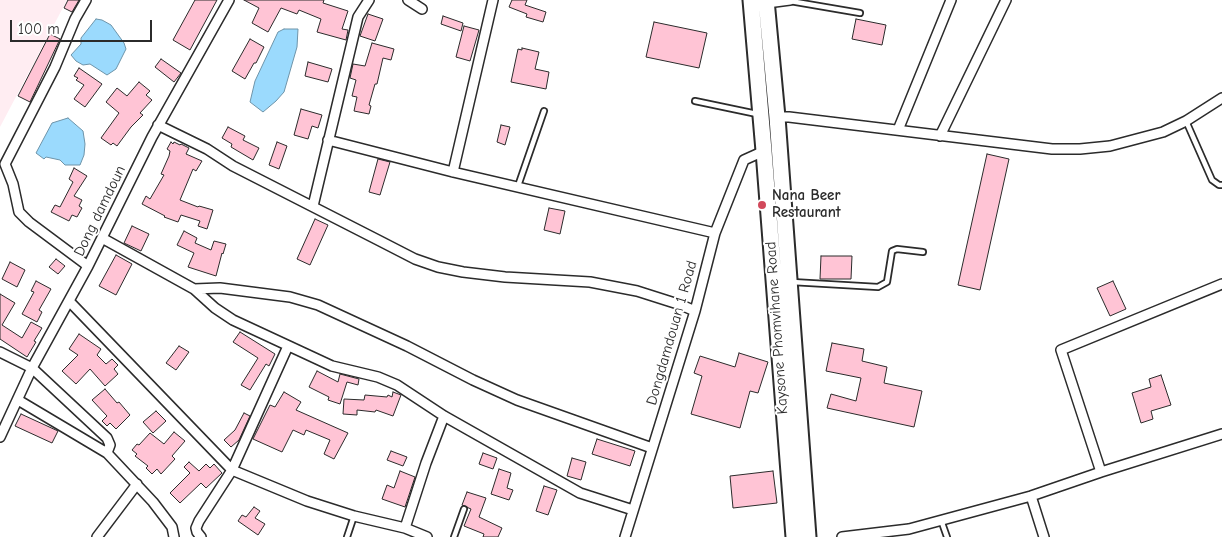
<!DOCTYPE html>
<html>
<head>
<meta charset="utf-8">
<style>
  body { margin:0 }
  #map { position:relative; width:1222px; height:537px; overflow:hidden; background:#fff; font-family:"Comic Neue",sans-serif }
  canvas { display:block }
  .scale { position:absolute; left:10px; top:20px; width:142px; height:22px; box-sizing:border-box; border:2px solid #2b2b2b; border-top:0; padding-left:6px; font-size:15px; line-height:18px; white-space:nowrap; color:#2b2b2b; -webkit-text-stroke:4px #fff; paint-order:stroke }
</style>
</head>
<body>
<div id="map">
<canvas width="1222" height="537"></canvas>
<div class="scale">100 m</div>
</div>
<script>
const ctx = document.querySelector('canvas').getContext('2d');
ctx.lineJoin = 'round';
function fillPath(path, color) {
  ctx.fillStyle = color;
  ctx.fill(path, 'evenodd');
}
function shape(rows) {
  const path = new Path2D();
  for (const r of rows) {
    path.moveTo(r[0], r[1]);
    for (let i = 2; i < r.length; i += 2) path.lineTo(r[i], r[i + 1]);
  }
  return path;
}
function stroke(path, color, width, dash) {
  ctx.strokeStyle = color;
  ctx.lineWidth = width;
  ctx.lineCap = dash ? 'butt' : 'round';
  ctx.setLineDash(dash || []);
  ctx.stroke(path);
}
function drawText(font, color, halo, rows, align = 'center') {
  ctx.font = font + ' "Comic Neue",sans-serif';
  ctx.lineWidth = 4;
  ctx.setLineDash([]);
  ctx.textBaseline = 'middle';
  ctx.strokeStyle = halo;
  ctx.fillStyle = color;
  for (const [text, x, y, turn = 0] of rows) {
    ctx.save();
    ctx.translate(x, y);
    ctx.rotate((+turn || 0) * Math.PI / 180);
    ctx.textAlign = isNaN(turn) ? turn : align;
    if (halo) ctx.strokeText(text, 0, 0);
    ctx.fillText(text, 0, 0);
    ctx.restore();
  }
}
fillPath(shape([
  [0,0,67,0,0,127]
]), '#ffedf2');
const water = shape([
  [96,19,102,20,111,25,124,43,126,49,116,69,107,75,90,64,83,65,76,61,71,55,81,44,81,38,96,19],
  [284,29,298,29,297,47,284,92,276,101,263,112,250,102,255,81,278,32,284,29],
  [68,118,83,131,85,144,84,155,80,165,65,165,60,160,46,157,44,159,36,153,52,123,68,118]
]);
fillPath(water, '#9bdafd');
stroke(water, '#6e94a9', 1);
const building = shape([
  [68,0,79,0,72,12,64,8,68,0],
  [195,0,217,0,190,50,173,40,195,0],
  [244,0,324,0,323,3,348,11,342,29,348,30,346,40,317,32,321,19,299,10,297,14,281,8,268,32,252,23,259,8,244,0],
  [512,0,527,0,525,5,546,12,543,22,526,17,527,14,509,7,512,0],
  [368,14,383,19,375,41,360,36,368,14],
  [443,16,463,23,461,31,441,24,443,16],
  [856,19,886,25,882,45,852,39,856,19],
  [654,22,707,33,699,68,646,57,654,22],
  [464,26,479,30,470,61,456,57,464,26],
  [50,34,60,39,30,102,18,96,50,34],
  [250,39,264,47,256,63,254,63,245,79,232,71,250,39],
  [372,43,394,49,391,60,383,58,377,84,375,84,369,105,371,106,369,114,354,111,357,97,352,96,356,80,350,78,353,64,365,66,372,43],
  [522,48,539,52,535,69,549,72,546,89,511,82,518,49,522,50,522,48],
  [161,59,181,73,174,82,155,67,161,59],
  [308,62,332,69,328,82,305,76,308,62],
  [79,68,102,84,85,107,74,99,84,85,76,80,78,78,74,76,79,68],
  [139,82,150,91,146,95,152,100,140,113,143,115,131,127,117,146,113,143,111,145,101,138,119,113,106,102,117,88,127,96,139,82],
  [301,109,322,115,318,128,312,126,308,139,294,135,301,109],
  [501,125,510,127,505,145,497,142,501,125],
  [228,127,245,136,243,140,259,148,253,160,231,147,232,144,222,138,228,127],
  [171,142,173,144,174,142,180,145,181,144,189,148,186,154,202,161,196,171,193,169,180,200,198,207,199,206,213,210,207,229,198,226,200,221,181,215,178,222,164,217,165,216,142,204,146,196,150,199,164,175,161,174,169,156,170,151,167,149,171,142],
  [277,142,287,146,279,169,269,165,277,142],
  [987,154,1009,159,980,290,958,285,987,154],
  [378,159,390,162,380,195,369,192,378,159],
  [74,168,87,176,74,196,82,200,79,206,82,208,77,217,72,215,69,221,51,212,55,205,60,207,73,182,69,179,74,168],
  [549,208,565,211,560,234,544,230,549,208],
  [315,219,328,225,310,265,297,259,315,219],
  [132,226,149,234,141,251,124,243,132,226],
  [184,231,197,238,195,243,211,250,214,241,226,244,223,254,222,253,216,276,188,267,194,253,177,245,184,231],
  [116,255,132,264,116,295,99,286,116,255],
  [821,256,852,256,851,279,820,279,821,256],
  [56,259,65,266,58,274,49,267,56,259],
  [10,262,25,270,17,287,2,279,10,262],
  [36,281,51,289,39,310,42,312,37,322,22,314,34,292,31,291,36,281],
  [1113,281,1126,309,1110,316,1097,288,1113,281],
  [0,294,15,303,2,325,22,338,31,322,42,328,34,341,36,342,27,357,0,339,0,294],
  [240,332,275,354,269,366,266,364,250,390,241,385,258,358,233,342,240,332],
  [79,334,101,349,97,355,106,364,112,359,118,365,114,369,118,374,105,386,90,369,76,384,62,371,78,355,69,349,79,334],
  [832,343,864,349,862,361,887,367,884,383,922,391,914,427,827,408,831,394,856,401,861,378,826,371,832,343],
  [179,346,189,352,176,370,166,363,179,346],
  [739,353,768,362,758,393,750,391,740,428,691,414,702,376,694,373,700,356,735,367,739,353],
  [317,371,338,382,340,374,359,379,358,385,347,382,340,404,328,400,329,397,309,387,317,371],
  [1161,375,1171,405,1151,411,1153,419,1141,423,1132,393,1151,387,1149,379,1161,375],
  [105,389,117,403,119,402,130,415,116,429,110,423,107,426,102,421,107,416,92,400,105,389],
  [284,392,301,402,296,410,348,433,334,459,324,454,330,440,306,430,304,435,293,430,282,452,253,439,270,405,275,407,284,392],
  [393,392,401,395,393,416,376,410,375,412,357,410,357,415,343,414,344,399,364,400,365,395,387,397,388,395,392,397,393,392],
  [156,411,166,421,153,433,143,422,156,411],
  [244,413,250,416,239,440,231,447,224,440,235,430,244,413],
  [21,414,58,431,52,443,15,426,21,414],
  [174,432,185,441,172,456,175,459,161,474,157,469,152,474,146,468,148,466,135,456,137,454,132,450,137,444,139,445,150,433,164,444,174,432],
  [597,439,635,451,630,466,592,454,597,439],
  [391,451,407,457,403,466,387,460,391,451],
  [483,453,497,458,493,469,479,464,483,453],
  [572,458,586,462,581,480,567,476,572,458],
  [189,462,199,471,206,464,210,468,214,464,222,473,206,488,201,483,180,503,170,493,190,473,184,467,189,462],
  [499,469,511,473,507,488,513,490,509,500,491,494,499,469],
  [400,471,415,477,405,507,382,499,387,485,394,488,400,471],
  [773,471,777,503,733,508,730,476,773,471],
  [544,486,557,490,548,515,536,511,544,486],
  [467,492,486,498,479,517,502,528,498,537,483,537,484,534,464,526,471,509,462,505,467,492],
  [254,507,260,511,255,518,265,524,258,535,238,521,242,515,246,517,254,507]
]);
fillPath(building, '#ffc4d5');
stroke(building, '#2b2b2b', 1);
const lane = shape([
  [790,1,860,13],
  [695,101,757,114],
  [1186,121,1212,180,1219,185,1222,185],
  [518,186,544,111],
  [792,282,878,287,887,282,892,251,897,249,923,252],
  [941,520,947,537],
  [347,537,354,516],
  [454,537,464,509]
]);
const street = shape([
  [86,0,75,19,55,67,5,164,13,184,19,212,29,222,88,266],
  [408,0,422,9],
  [767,3,790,0],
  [777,117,789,117,1052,149,1080,149,1110,146,1163,132,1186,121,1222,98],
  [158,125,207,149,233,166,378,240,415,259,438,267,463,272,505,277,590,282,637,291,681,305,695,311],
  [898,130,951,0],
  [940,136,1006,0],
  [328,140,453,172,715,233],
  [453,172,493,0],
  [313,206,358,17,369,0],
  [102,238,194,289,215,308,233,320,332,366,378,377,397,385,444,416,580,493,633,510],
  [194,289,220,288,290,297,318,305,407,346,473,380,517,400,652,448],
  [69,301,232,470,307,501,354,516,405,528,427,537],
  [0,352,32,368,107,438,110,445,107,453],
  [18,400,107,453,153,502,172,527,174,537],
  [0,437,32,368,88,266,152,137,229,0],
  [1101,472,1061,350,1222,284],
  [1031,496,1044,537],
  [405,528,426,463,444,416],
  [97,537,137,484],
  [201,537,197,532,196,528,199,521,232,470,288,346],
  [625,537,695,311,715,233,744,160,764,151],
  [842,537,909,529,1031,496,1101,472,1222,434]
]);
const highway = shape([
  [751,0,764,151,794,537],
  [766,0,777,117,808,537]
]);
stroke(lane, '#2b2b2b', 8);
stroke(street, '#2b2b2b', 12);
stroke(highway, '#2b2b2b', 19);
stroke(lane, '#fff', 4.5);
stroke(street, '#fff', 9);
stroke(highway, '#fff', 15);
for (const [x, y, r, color] of [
  [762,205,5,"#d1495b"]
]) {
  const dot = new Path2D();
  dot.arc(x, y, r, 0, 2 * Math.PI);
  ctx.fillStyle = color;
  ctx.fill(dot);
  stroke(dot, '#fff', 2);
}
drawText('bold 15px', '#2b2b2b', '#fff', [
  ["Nana Beer",772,196],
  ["Restaurant",772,213]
], 'left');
drawText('15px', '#2b2b2b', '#fff', [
  ["Dong damdoun",100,211,-64],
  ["Kaysone Phomvihane Road",777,328,-94],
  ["Dongdamdouan 1 Road",672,333,-74]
]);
</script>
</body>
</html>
